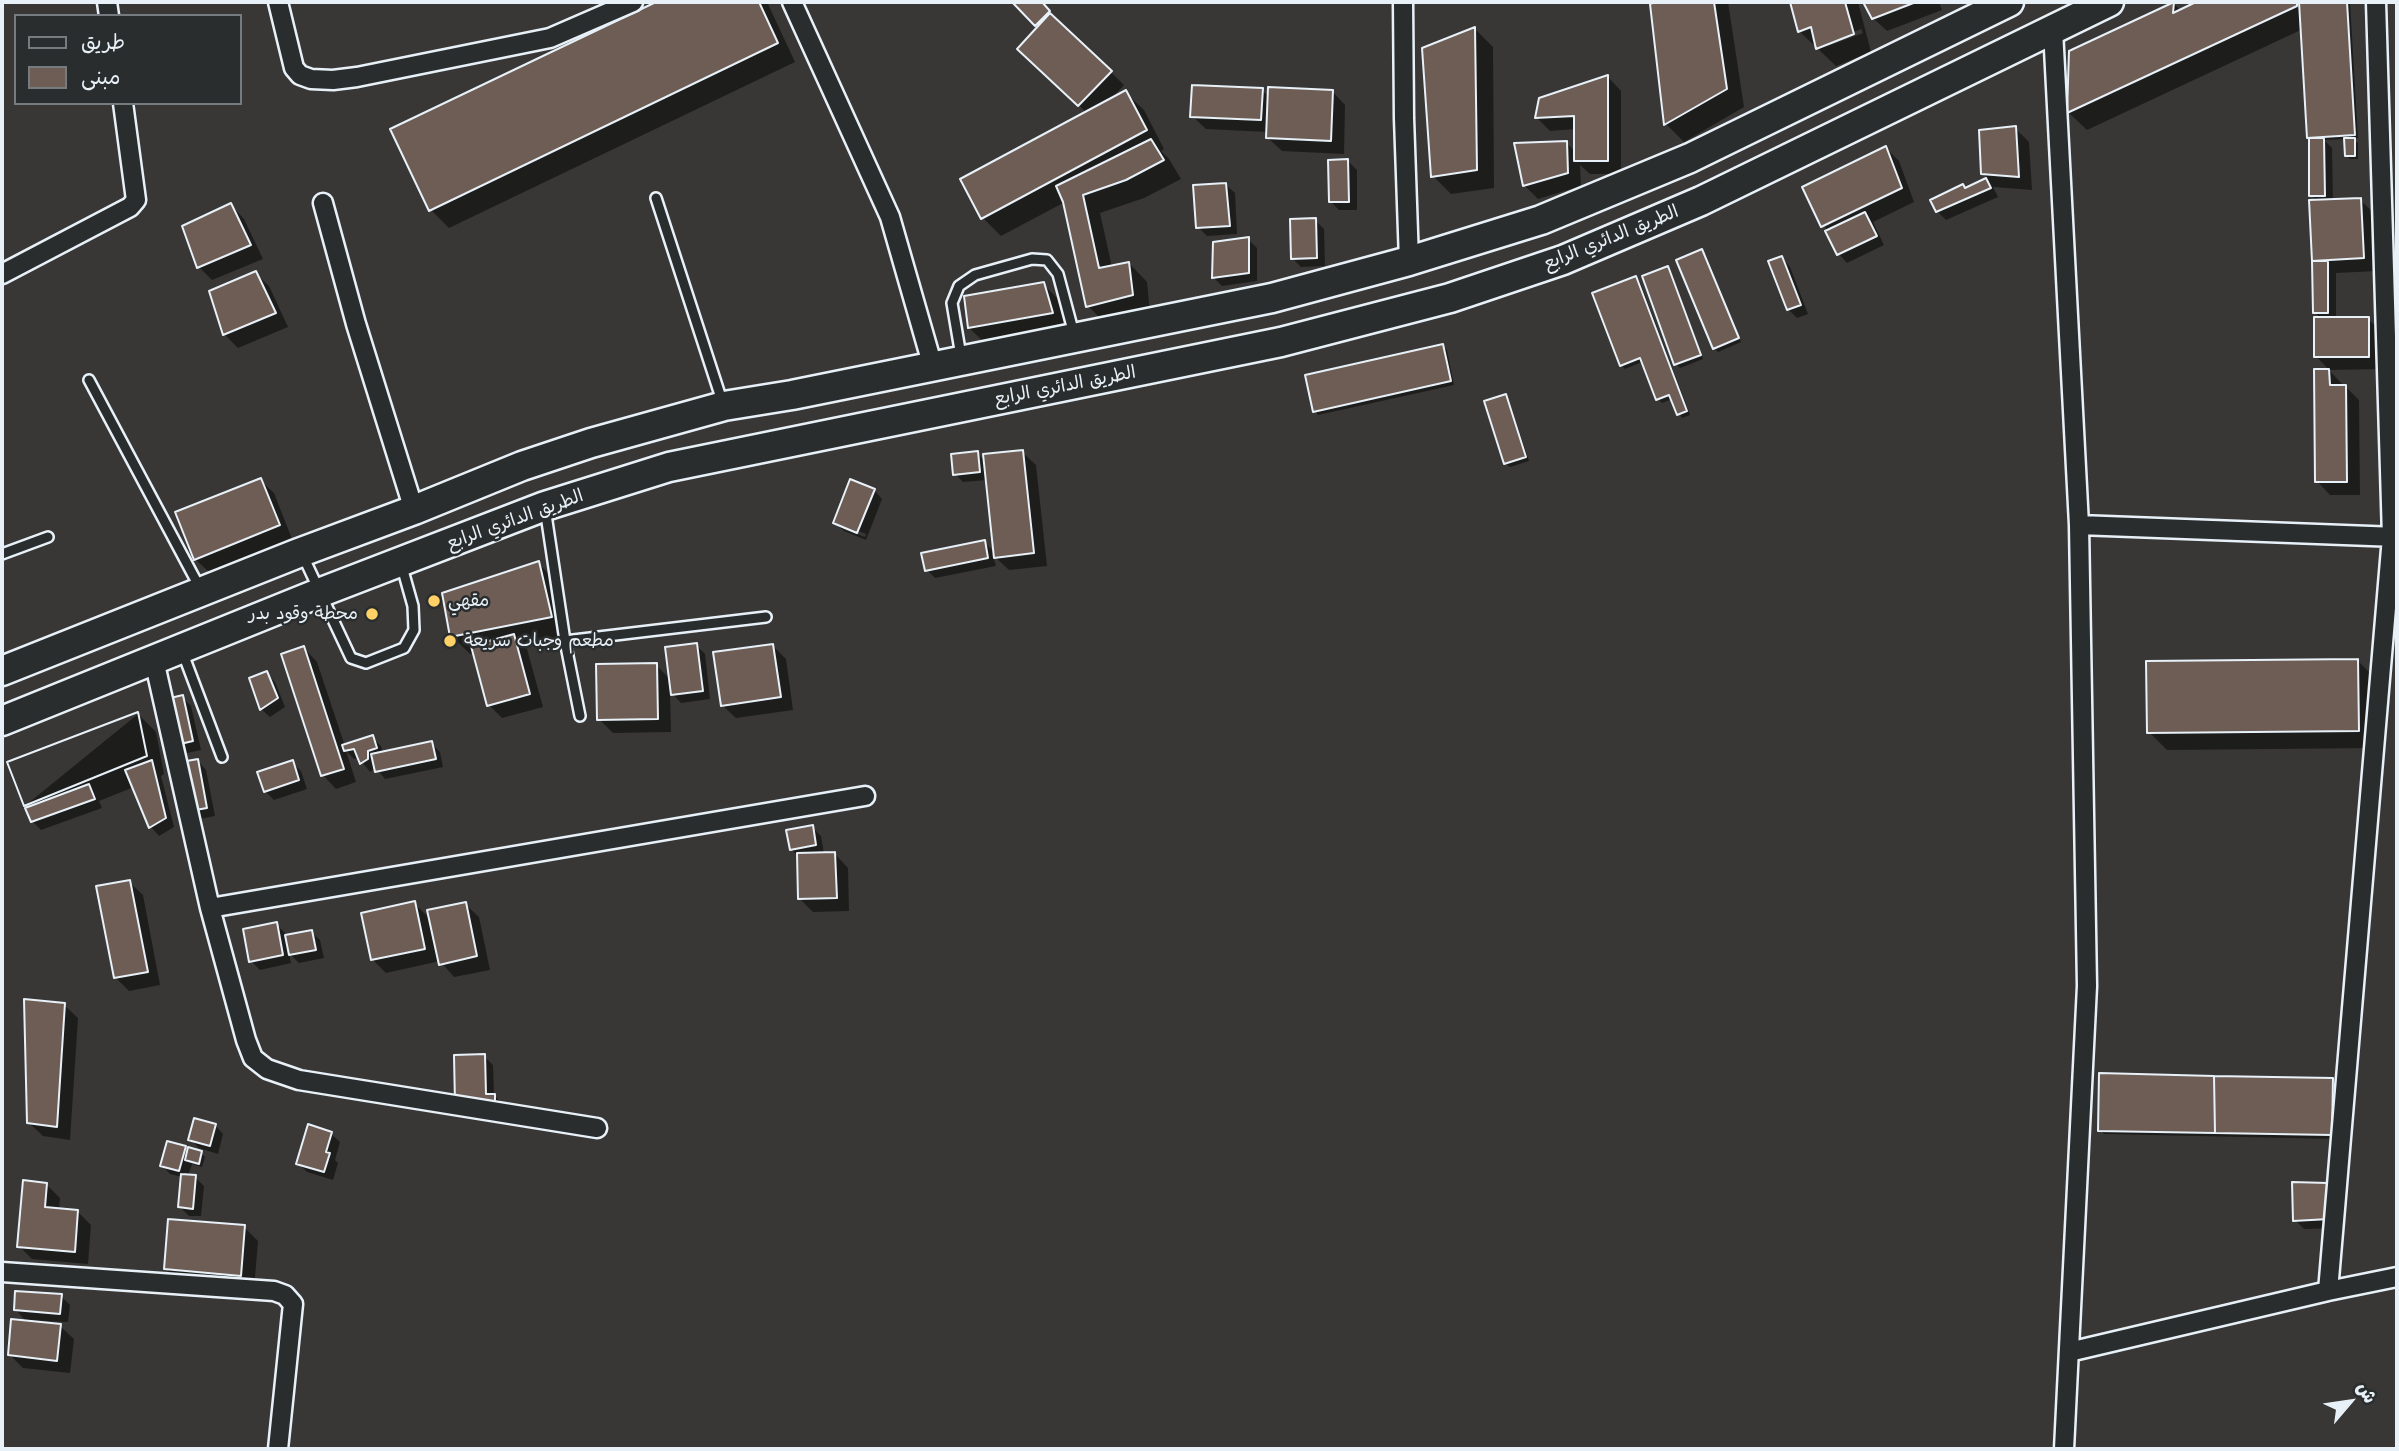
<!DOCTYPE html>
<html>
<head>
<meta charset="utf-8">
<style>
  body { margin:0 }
  #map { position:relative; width:2399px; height:1451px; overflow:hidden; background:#383736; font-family:"Playpen Sans","Playpen Sans Arabic",sans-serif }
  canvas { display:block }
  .frame { position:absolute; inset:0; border:4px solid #e8f1f8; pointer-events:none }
  .legend { position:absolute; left:14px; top:14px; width:228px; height:91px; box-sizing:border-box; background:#2a2d2e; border:2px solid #767b7f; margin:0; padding:9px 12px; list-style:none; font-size:21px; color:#e8f1f8 }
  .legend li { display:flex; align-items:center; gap:14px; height:35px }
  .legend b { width:35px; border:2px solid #767b7f }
  .north { position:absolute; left:2315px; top:1367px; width:70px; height:70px; -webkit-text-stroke:5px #2a2d2e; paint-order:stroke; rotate:61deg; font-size:19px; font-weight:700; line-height:28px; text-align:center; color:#e8f1f8 }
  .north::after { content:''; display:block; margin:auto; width:24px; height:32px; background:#e8f1f8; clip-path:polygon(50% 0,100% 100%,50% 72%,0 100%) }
</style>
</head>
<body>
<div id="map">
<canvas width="2399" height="1451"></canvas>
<div class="frame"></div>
<ul class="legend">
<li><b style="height:9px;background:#2a2d2e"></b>طريق</li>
<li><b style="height:19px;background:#6e5d55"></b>مبنى</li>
</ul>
<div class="north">ش</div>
</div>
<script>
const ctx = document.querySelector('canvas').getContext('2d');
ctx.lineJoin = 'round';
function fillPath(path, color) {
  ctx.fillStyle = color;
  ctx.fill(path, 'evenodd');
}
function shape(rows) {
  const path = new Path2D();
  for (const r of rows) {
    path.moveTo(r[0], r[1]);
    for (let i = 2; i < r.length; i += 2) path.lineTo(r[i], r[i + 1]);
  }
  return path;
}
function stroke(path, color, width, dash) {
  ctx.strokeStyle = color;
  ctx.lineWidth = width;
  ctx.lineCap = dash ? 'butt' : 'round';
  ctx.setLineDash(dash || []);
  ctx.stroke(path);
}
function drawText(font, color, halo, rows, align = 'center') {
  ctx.font = font + ' "Playpen Sans","Playpen Sans Arabic",sans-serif';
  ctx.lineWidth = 5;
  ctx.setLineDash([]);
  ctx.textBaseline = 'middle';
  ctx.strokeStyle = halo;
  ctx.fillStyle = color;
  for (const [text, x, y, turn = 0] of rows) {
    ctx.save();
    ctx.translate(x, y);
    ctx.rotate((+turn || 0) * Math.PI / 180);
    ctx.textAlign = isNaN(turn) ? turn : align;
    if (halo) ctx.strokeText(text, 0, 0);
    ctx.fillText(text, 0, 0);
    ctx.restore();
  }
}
fillPath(shape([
  [660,2,767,2,795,62,449,228,431,210,392,130],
  [1015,2,1040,2,1124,85,1111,99,1125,92,1144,110,1164,149,1161,151,1169,159,1181,179,1144,198,1100,213,1112,267,1129,263,1147,282,1150,313,1106,324,1088,306,1065,202,1001,236,983,218,1087,113,1032,62,1039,28],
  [1658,2,1728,2,1744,107,1684,142,1666,124,1652,5],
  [1792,2,1858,2,1871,52,1836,66,1800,32],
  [1861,29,1863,33,1828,46,1825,44],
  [1865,2,1939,2,1942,10,1887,31,1873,18],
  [2200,2,2350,2,2358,138,2353,139,2358,143,2358,159,2350,159,2346,155,2346,139,2324,140,2332,148,2333,201,2360,200,2374,213,2377,271,2336,273,2336,319,2368,319,2382,332,2382,369,2329,370,2316,356,2321,319,2315,312,2317,263,2314,260,2318,202,2311,195,2310,138,2303,29,2087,130,2069,113,2071,52,2174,4,2181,11],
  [1475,29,1493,47,1494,188,1451,194,1433,176],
  [1608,77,1621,91,1621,174,1590,174,1580,165,1581,186,1538,199,1524,185,1567,143,1576,153,1576,129,1550,131,1537,118],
  [1262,90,1269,97,1332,91,1345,105,1344,154,1282,151,1268,138,1268,132,1206,129,1192,116],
  [2015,128,2029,142,2032,190,1993,187,1998,197,1946,220,1937,211,1966,189,1988,178,1983,174],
  [1886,148,1899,161,1914,202,1873,222,1884,245,1847,263,1839,254,1805,188],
  [1348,161,1357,170,1357,210,1339,210,1330,201],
  [1226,185,1235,193,1237,234,1207,236,1198,227],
  [231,205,244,219,263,259,212,280,199,267],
  [1315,220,1324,229,1325,266,1301,267,1292,258],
  [1248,239,1257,248,1257,281,1222,286,1213,277],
  [1702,251,1706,255,1741,342,1718,352,1714,348],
  [1782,258,1790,267,1808,314,1797,318,1788,309],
  [1667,268,1671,272,1703,359,1680,368,1676,364],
  [255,273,269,286,288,327,238,348,224,334],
  [1636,278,1640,282,1690,415,1682,418,1672,399,1662,403,1658,399,1642,362,1625,369,1621,365],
  [1043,284,1057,298,1066,326,983,341,969,328],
  [1443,346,1447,350,1454,385,1318,415,1315,411],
  [2329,370,2342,384,2342,387,2346,387,2359,400,2360,495,2330,495,2317,481],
  [1505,396,1509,400,1529,461,1510,467,1506,464,1486,402],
  [1022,452,1036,465,1047,566,1009,570,993,555,996,566,935,578,927,570,984,542,995,553,987,480,963,482,955,474,977,453,985,461],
  [260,480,274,493,292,539,209,572,195,559],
  [874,490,882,499,866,540,844,531,835,523],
  [843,525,866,534,865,537,843,529],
  [538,563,556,581,569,635,522,644,527,649,543,707,502,718,489,705,475,653,470,654,452,636],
  [696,645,705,654,710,699,681,703,670,691,671,732,613,733,599,719,656,665,671,680],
  [773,646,786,659,793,710,736,718,722,705],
  [304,648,317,662,345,746,372,737,381,746,383,753,431,743,440,752,443,767,385,779,376,768,370,772,359,758,354,759,346,751,356,782,336,789,323,775],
  [2358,661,2376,679,2377,748,2167,750,2149,732],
  [266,673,275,682,285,707,270,717,261,709],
  [182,697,191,706,201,750,187,753,178,744],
  [138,714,156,732,164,774,161,776,174,827,159,836,151,827,134,787,99,801,102,808,41,830,32,821,29,808,26,805],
  [198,761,206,770,215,816,200,819,192,810],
  [292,762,301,771,307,789,274,800,265,791],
  [812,827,821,836,824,854,835,854,848,868,849,911,813,912,800,899,798,856,791,849],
  [129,882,143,895,160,985,129,991,115,977],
  [414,903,431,920,465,904,479,917,490,970,454,977,440,961,386,973,372,959],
  [276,924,285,933,286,937,311,932,320,940,324,958,299,963,289,953,291,963,260,970,251,961],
  [64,1005,78,1018,70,1140,43,1136,29,1123],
  [484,1056,493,1065,494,1095,503,1104,466,1112],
  [2332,1080,2336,1084,2335,1139,2104,1134,2100,1130],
  [215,1125,223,1134,218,1154,199,1148,190,1139],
  [331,1134,340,1142,335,1160,338,1163,333,1180,307,1172,298,1163],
  [185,1147,189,1151,201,1153,205,1157,202,1167,192,1164,188,1176,195,1177,204,1186,201,1216,189,1216,180,1207,182,1177,170,1174,162,1165],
  [46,1184,60,1198,59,1210,78,1212,91,1225,88,1264,32,1259,19,1246],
  [2327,1185,2336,1193,2337,1228,2304,1229,2295,1220],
  [244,1227,258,1241,254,1289,179,1282,165,1268],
  [61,1296,70,1305,68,1322,25,1320,16,1310],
  [60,1326,74,1339,70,1373,23,1368,10,1355]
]), '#0007');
const building = shape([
  [656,2,759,2,778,43,429,211,390,129,656,2],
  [1012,2,1042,2,1050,11,1035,26,1012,2],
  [1655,2,1714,2,1727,89,1664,125,1650,4,1655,2],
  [1790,2,1845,2,1854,34,1816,49,1811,27,1798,32,1790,2],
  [1863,2,1916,2,1872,19,1863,2],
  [2174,2,2173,13,2196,2,2297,2,2297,6,2067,113,2069,51,2174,2],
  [2299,2,2347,2,2355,135,2307,138,2299,2],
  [1050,13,1112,71,1078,106,1017,49,1050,13],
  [1475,27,1477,170,1431,177,1422,48,1475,27],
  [1608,75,1608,161,1574,161,1574,116,1535,118,1539,98,1608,75],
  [1192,85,1263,88,1261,120,1190,117,1192,85],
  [1268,87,1333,90,1331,141,1266,138,1268,87],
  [1126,90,1147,130,981,219,960,179,1126,90],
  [2016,126,2019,177,1981,174,1979,130,2016,126],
  [2309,138,2324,138,2325,196,2309,196,2309,138],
  [2344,138,2355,138,2355,156,2345,156,2344,138],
  [1151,139,1164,160,1126,180,1083,195,1099,268,1129,262,1133,295,1086,307,1063,202,1056,186,1151,139],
  [1567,141,1568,173,1523,186,1514,143,1567,141],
  [1886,146,1902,188,1821,227,1802,187,1886,146],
  [1348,159,1349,202,1329,202,1328,160,1348,159],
  [1986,178,1991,188,1936,212,1930,200,1963,184,1965,188,1986,178],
  [1226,183,1230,226,1196,228,1193,185,1226,183],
  [2361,198,2364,258,2312,261,2309,200,2361,198],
  [231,203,251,245,197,268,182,226,231,203],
  [1865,212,1877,236,1837,255,1825,231,1865,212],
  [1316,218,1317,258,1291,259,1290,219,1316,218],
  [1249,237,1249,273,1212,278,1213,242,1249,237],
  [1702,249,1739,338,1713,349,1676,260,1702,249],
  [1782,256,1801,305,1787,310,1768,261,1782,256],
  [2312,261,2328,261,2328,313,2313,313,2312,261],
  [1668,266,1701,355,1674,365,1642,276,1668,266],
  [256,271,276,313,223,335,209,291,256,271],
  [1636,276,1687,411,1677,415,1669,395,1656,400,1640,358,1620,366,1592,293,1636,276],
  [1044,282,1053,313,968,328,964,296,1044,282],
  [2314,317,2369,317,2369,357,2314,357,2314,317],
  [1443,344,1451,381,1313,412,1305,375,1443,344],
  [2314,369,2329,369,2330,385,2346,385,2347,482,2315,482,2314,369],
  [1506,394,1526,457,1504,464,1484,401,1506,394],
  [1023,450,1034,553,994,558,983,454,1023,450],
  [978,451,980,472,953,475,951,454,978,451],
  [261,478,280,525,194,560,175,512,261,478],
  [850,479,875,489,857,533,833,523,850,479],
  [985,540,988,558,925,571,921,553,985,540],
  [539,561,552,617,450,637,442,593,539,561],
  [514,634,530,694,487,706,471,646,514,634],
  [697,643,703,691,671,695,665,647,697,643],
  [773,644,781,697,721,706,713,652,773,644],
  [304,646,344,769,321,776,281,654,304,646],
  [2358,659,2359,731,2147,733,2146,661,2358,659],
  [657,663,658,719,597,720,596,664,657,663],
  [267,671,278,698,260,710,249,678,267,671],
  [183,695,193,741,176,745,166,699,183,695],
  [138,712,147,756,24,806,7,762,138,712],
  [138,712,147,756,24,806,7,762,138,712],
  [373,735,377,748,368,751,368,759,360,764,354,749,344,751,342,745,373,735],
  [432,741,436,759,375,772,371,754,432,741],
  [198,759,207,808,190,811,181,762,198,759],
  [152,760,166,818,149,828,125,770,152,760],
  [293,760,299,780,264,792,257,772,293,760],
  [89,784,95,799,31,822,25,808,89,784],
  [813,825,816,845,790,850,786,830,813,825],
  [835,852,837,898,798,899,797,853,835,852],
  [130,880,148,972,114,978,96,886,130,880],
  [415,901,425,949,371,960,361,913,415,901],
  [466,902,477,956,439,965,427,910,466,902],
  [277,922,283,955,249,962,243,929,277,922],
  [312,930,316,950,289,955,285,935,312,930],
  [24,999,65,1003,57,1127,27,1123,24,999],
  [485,1054,486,1094,495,1094,495,1103,455,1104,454,1055,485,1054],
  [2099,1073,2214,1076,2215,1133,2098,1131,2099,1073],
  [2214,1076,2333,1078,2332,1135,2215,1133,2214,1076],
  [194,1118,216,1124,210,1146,188,1140,194,1118],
  [308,1124,332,1132,326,1152,330,1153,324,1172,296,1164,308,1124],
  [167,1141,186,1146,179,1171,160,1166,167,1141],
  [188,1147,202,1151,199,1164,185,1160,188,1147],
  [181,1174,196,1175,193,1209,178,1207,181,1174],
  [23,1180,47,1183,45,1207,78,1210,75,1252,17,1247,23,1180],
  [2292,1182,2328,1183,2329,1219,2293,1221,2292,1182],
  [168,1219,245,1225,241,1276,164,1269,168,1219],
  [15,1291,62,1294,60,1314,14,1310,15,1291],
  [11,1319,61,1324,57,1361,8,1355,11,1319]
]);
fillPath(building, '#6e5d55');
stroke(building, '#e8f1f8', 2);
const service = shape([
  [656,198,723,404],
  [961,356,952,303,959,286,975,275,1032,259,1047,260,1058,274,1074,334],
  [89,380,201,590],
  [545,508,565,641,580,716],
  [2,554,48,537],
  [303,556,351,658,366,663,404,648,414,630,413,606,402,567],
  [565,641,766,617],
  [182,651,222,757]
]);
const minor = shape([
  [107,2,109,16],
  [278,2,294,68,300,75,311,79,333,80,357,77,550,38,633,2],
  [792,2,890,217,933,367],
  [1403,2,1404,118,1409,261],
  [2053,30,2079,525,2087,986,2064,1449],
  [323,203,356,324,414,510],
  [2,274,130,207,136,200,123,103],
  [2079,525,2397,537],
  [154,660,210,908,246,1040,253,1058,267,1069,299,1080,597,1128],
  [210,908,865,796],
  [2,1272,274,1291,285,1295,293,1304,278,1449],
  [2328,1291,2397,1277],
  [2069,1352,2328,1291,2392,537,2376,2]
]);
const primary = shape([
  [2,671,296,554,414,510,522,466,591,443,724,406,792,395,1272,298,1409,261,1541,220,1690,158,2009,2],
  [2,721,319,593,545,506,669,467,1281,342,1450,298,1563,260,1701,201,2109,2]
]);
stroke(service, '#e8f1f8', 14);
stroke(minor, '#e8f1f8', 23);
stroke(primary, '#e8f1f8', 33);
stroke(service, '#2a2d2e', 9);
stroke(minor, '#2a2d2e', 18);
stroke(primary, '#2a2d2e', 28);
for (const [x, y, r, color] of [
  [434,601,7,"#ffd166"],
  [372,614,7,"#ffd166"],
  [450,641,7,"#ffd166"]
]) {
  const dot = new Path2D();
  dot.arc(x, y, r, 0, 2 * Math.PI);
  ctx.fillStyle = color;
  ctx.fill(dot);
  stroke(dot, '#2a2d2e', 2.5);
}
drawText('18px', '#e8f1f8', '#2a2d2e', [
  ["الطريق الدائري الرابع",1611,238,-22],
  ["الطريق الدائري الرابع",1065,386,-11],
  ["الطريق الدائري الرابع",515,520,-20]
]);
drawText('18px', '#e8f1f8', '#2a2d2e', [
  ["مقهي",448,601],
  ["محطة وقود بدر",358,614,"right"],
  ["مطعم وجبات سريعة",464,641]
], 'left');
</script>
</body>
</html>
